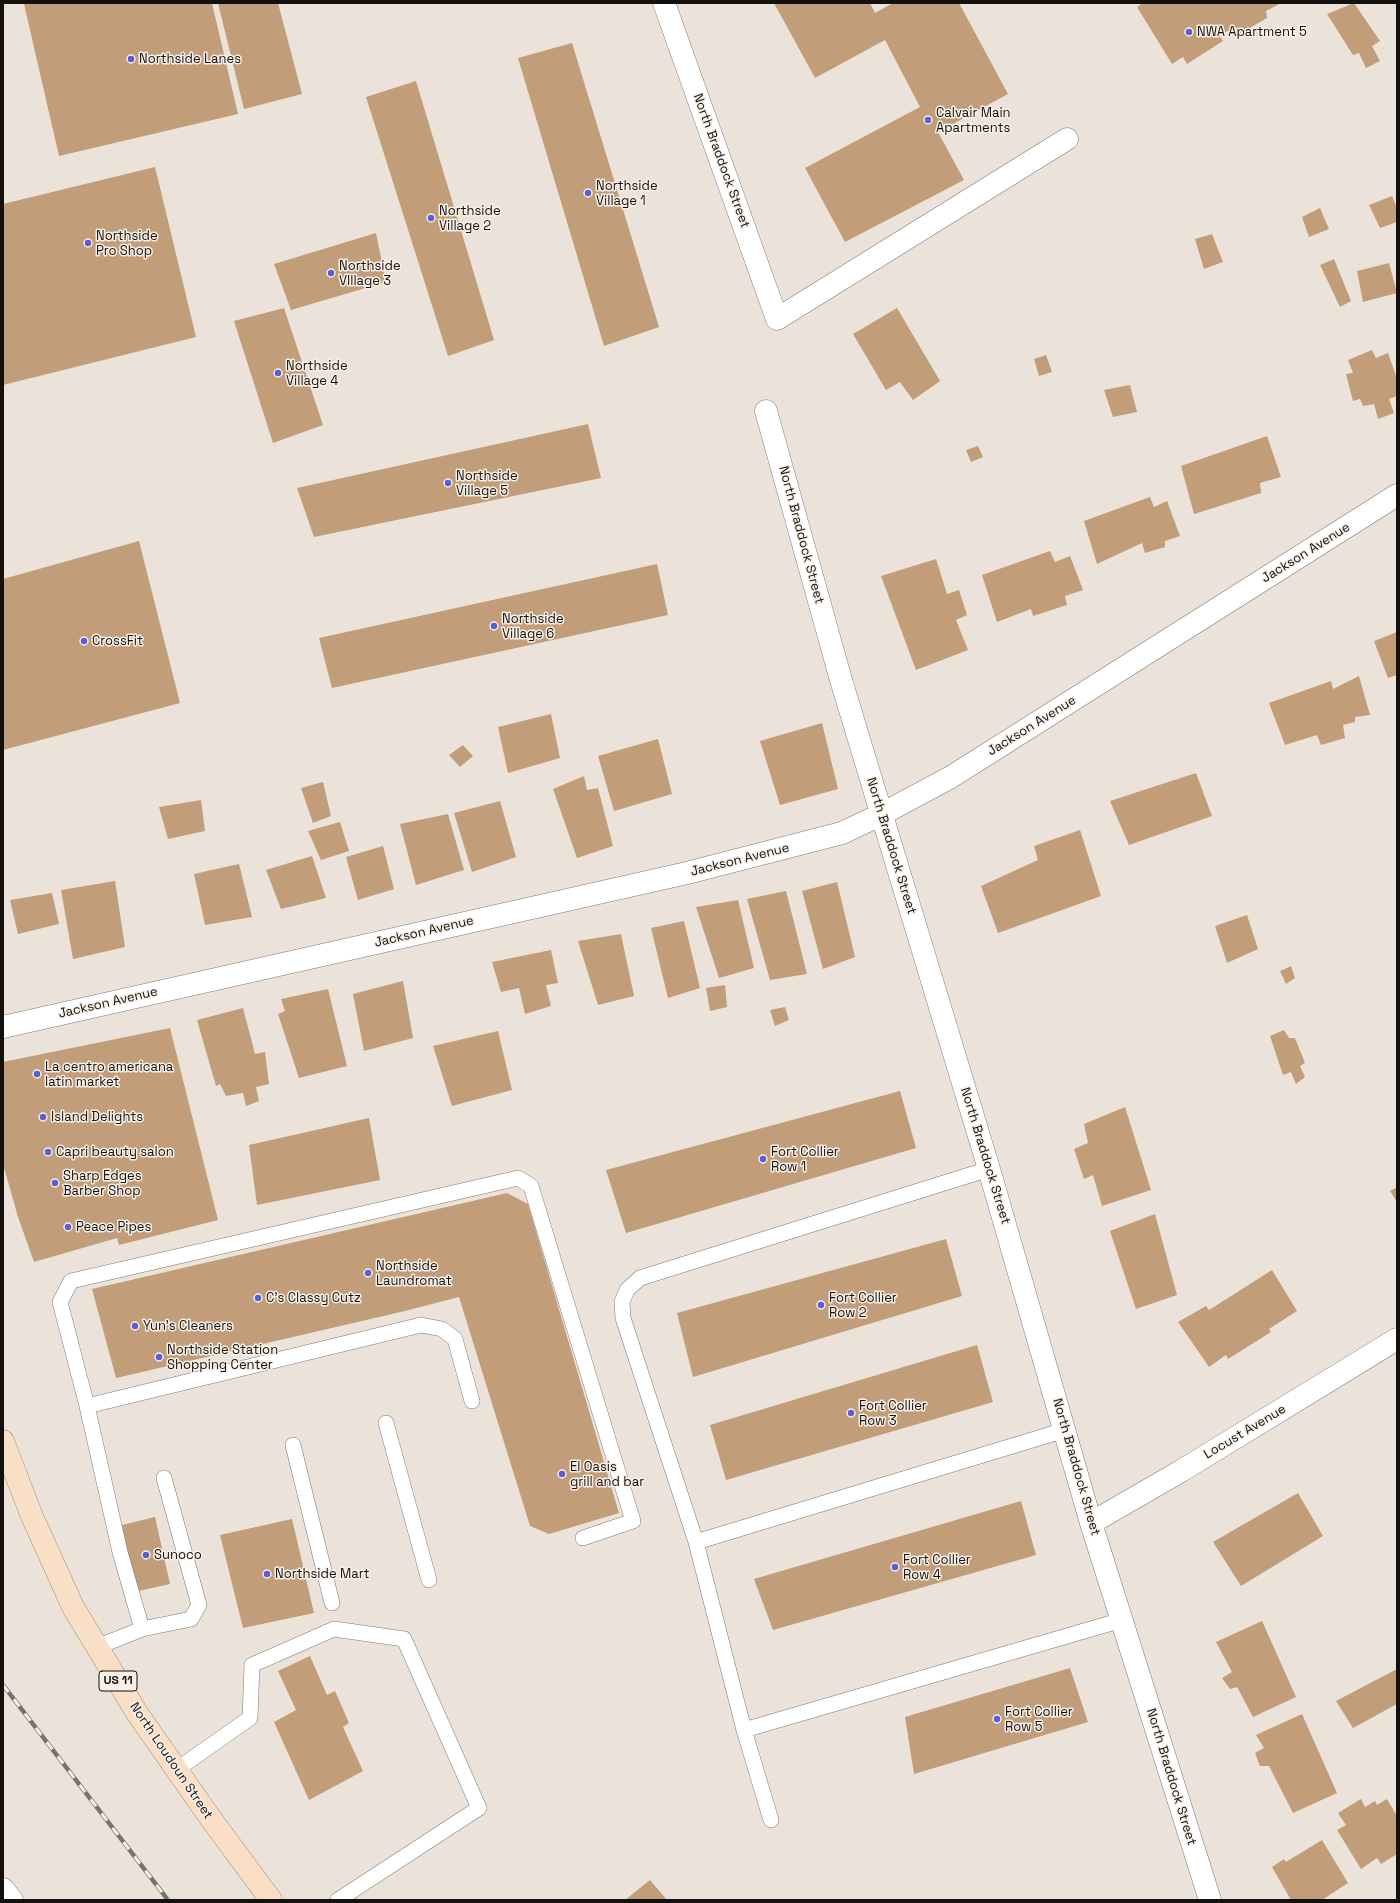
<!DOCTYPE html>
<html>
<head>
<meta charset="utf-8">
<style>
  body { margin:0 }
  #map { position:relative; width:1400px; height:1903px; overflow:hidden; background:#ebe3da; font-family:"Space Grotesk",sans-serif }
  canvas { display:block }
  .frame { position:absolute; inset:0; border:4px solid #13100d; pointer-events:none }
</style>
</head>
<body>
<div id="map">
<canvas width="1400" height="1903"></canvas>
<div class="frame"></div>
</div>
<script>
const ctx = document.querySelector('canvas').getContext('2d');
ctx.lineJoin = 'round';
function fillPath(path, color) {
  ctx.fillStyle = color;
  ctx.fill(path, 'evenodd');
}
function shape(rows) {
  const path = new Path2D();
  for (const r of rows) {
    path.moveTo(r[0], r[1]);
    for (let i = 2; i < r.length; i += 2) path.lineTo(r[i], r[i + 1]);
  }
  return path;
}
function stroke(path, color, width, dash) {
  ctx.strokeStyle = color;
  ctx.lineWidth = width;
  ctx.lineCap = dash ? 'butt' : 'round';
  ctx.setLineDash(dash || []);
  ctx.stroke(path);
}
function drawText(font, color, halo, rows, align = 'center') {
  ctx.font = font + ' "Space Grotesk",sans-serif';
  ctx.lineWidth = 3;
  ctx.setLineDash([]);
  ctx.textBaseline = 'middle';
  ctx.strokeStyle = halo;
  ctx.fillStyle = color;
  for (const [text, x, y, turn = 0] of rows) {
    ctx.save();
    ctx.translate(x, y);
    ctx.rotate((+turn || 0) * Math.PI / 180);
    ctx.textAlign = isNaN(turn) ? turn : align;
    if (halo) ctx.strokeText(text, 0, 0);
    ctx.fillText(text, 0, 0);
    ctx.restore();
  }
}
fillPath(shape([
  [28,3,212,3,238,114,59,156,24,4],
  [218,3,278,3,302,94,244,109],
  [774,3,870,3,875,13,893,3,959,3,1008,94,938,132,964,180,845,242,805,168,920,107,885,40,815,78],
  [1143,3,1281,3,1266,11,1267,18,1234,37,1230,30,1219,35,1223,41,1187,64,1183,57,1172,64,1137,7],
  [1354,3,1380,41,1372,46,1380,61,1366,68,1359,53,1353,55,1327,14],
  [572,43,659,327,604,346,518,58],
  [416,81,494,340,448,356,366,97],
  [155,167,196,337,3,385,3,204],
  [1392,196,1397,208,1397,222,1380,228,1369,205],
  [1320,208,1329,229,1309,237,1302,217],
  [376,233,386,282,291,310,274,264],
  [1212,234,1223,262,1204,269,1195,239],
  [1334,259,1351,301,1340,307,1320,265],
  [1389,263,1397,293,1363,302,1357,271],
  [284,308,323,425,273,443,234,321],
  [897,308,940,381,913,400,900,382,886,390,853,334],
  [1372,350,1376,358,1388,353,1397,379,1397,396,1389,399,1394,413,1378,419,1374,404,1363,406,1360,399,1353,401,1346,374,1353,373,1348,360],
  [1046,355,1052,372,1039,376,1034,359],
  [1130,385,1137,412,1113,417,1104,390],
  [588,424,601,478,314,537,297,488],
  [1267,436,1281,477,1260,483,1261,493,1194,514,1181,466],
  [978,446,983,457,971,462,966,450],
  [1150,497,1154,507,1167,501,1180,536,1165,541,1165,547,1145,553,1142,543,1097,564,1084,521],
  [139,541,180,703,3,750,3,579],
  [1050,551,1055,562,1070,556,1083,590,1065,596,1067,605,1033,616,1031,609,997,622,982,575],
  [936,559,947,594,959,590,967,615,956,620,968,650,916,670,881,576],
  [657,564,668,615,332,688,319,638],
  [1397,632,1397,675,1388,678,1374,641],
  [1359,676,1370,715,1355,717,1355,722,1343,725,1345,738,1321,745,1317,735,1285,745,1269,703,1331,681,1333,689],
  [551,714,560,758,508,773,498,727],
  [822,723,838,789,780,805,760,741],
  [658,739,672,794,614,811,598,756],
  [463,745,473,756,460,767,449,755],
  [1196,773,1212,816,1129,845,1110,801],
  [584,776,587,790,598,788,613,846,577,858,553,789],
  [323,782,331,816,313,823,301,788],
  [201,800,205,831,168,839,159,807],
  [500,801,516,857,472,872,454,813],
  [448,814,464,870,416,885,400,824],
  [340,822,349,851,321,860,308,831],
  [1080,830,1101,896,998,933,981,886,1038,860,1034,846],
  [383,846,394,889,358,900,346,857],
  [312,856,326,898,281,909,266,870],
  [239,864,252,917,205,925,194,874],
  [115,881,125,947,73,959,61,890],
  [837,882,855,957,823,969,802,891],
  [786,891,807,974,770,980,747,899],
  [52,893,59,924,18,934,10,900],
  [738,900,754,968,719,978,696,907],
  [1247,915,1258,949,1227,963,1215,926],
  [684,921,700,988,668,998,651,928],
  [621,934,634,996,598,1005,578,941],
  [551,950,558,983,546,985,551,1006,525,1014,519,988,501,992,492,962],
  [1291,966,1295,978,1286,984,1280,971],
  [403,981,413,1038,364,1051,353,994],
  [725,985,727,1007,710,1011,706,988],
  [328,989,347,1066,299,1078,278,1014,285,1011,281,999],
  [785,1007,789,1020,775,1026,770,1010],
  [243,1008,255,1054,265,1052,269,1084,256,1087,259,1101,246,1106,243,1093,226,1096,220,1084,216,1086,197,1020],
  [170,1028,218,1220,119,1245,117,1238,34,1262,18,1217,3,1164,3,1062],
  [1284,1030,1289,1038,1295,1038,1305,1063,1300,1066,1305,1077,1296,1084,1291,1072,1283,1075,1270,1036],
  [498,1031,512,1090,452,1106,433,1046],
  [900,1091,916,1148,626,1233,606,1170],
  [1125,1107,1151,1190,1102,1206,1093,1175,1084,1179,1074,1149,1088,1143,1084,1124],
  [369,1118,380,1180,257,1205,249,1145],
  [1397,1187,1397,1202,1390,1191],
  [507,1193,528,1204,619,1513,549,1534,530,1526,459,1297,405,1311,116,1378,92,1289],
  [1155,1214,1177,1295,1136,1309,1110,1231],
  [946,1239,962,1296,693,1377,677,1313],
  [1272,1270,1297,1311,1269,1329,1271,1332,1228,1359,1226,1355,1209,1367,1178,1322,1206,1306,1209,1310],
  [977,1345,993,1402,726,1480,710,1425],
  [1298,1493,1323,1536,1241,1586,1213,1542],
  [1021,1501,1036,1555,773,1630,754,1579],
  [155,1517,170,1584,134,1592,122,1525],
  [292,1519,314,1613,243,1628,220,1535],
  [1262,1621,1296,1697,1253,1717,1237,1687,1230,1689,1222,1678,1232,1672,1216,1642],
  [310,1656,327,1695,335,1691,349,1723,343,1727,363,1771,309,1800,274,1722,296,1710,278,1671],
  [1070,1668,1088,1722,914,1774,905,1717],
  [1397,1669,1397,1704,1353,1728,1336,1701],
  [1302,1714,1337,1793,1293,1813,1269,1766,1260,1766,1255,1753,1264,1748,1256,1735],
  [1361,1799,1365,1807,1375,1801,1377,1805,1387,1799,1397,1816,1397,1854,1381,1864,1377,1858,1361,1869,1337,1830,1346,1825,1338,1813],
  [1322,1840,1348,1883,1322,1900,1291,1900,1272,1867,1284,1859,1286,1862],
  [650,1880,667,1900,625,1900]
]), '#c19d79');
const service = shape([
  [87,1406,60,1302,71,1281,518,1178,531,1186,633,1521,583,1538],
  [386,1423,429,1580],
  [293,1445,332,1603],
  [696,1542,1065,1430],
  [142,1629,120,1552,87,1406,421,1325,442,1329,455,1339,472,1401],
  [97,1647,142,1629,191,1619,199,1605,164,1478],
  [744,1730,1122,1620],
  [176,1770,250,1718,252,1665,334,1629,404,1639,479,1808,338,1900],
  [771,1820,744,1730,696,1542,623,1318,622,1302,627,1290,640,1278,989,1169]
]);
const minor = shape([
  [664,3,777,319,1067,139],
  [766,411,841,680,989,1169,1091,1523,1210,1900],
  [3,1027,687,873,842,833,882,814,951,777,1397,495],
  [1091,1523,1181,1471,1397,1339]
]);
const tertiary = shape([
  [3,1889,12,1900]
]);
const primary = shape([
  [3,1441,31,1514,73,1607,137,1713,211,1819,271,1900]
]);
stroke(service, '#807871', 16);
stroke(minor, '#807871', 23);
stroke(tertiary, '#807871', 23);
stroke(primary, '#a5896d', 23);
stroke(service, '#fff', 15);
stroke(minor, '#fff', 22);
stroke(tertiary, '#fff', 22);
stroke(primary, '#f8dfc6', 22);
const rail = shape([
  [3,1685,168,1900]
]);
stroke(rail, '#78726d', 4.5);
stroke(rail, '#f8f0e7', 3, [9]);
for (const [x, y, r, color] of [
  [1189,32,4,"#5b5ed5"],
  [131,59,4,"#5b5ed5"],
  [928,120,4,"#5b5ed5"],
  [588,193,4,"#5b5ed5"],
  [431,218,4,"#5b5ed5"],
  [88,243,4,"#5b5ed5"],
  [331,273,4,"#5b5ed5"],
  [278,373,4,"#5b5ed5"],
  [448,483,4,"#5b5ed5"],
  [494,626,4,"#5b5ed5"],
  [84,641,4,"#5b5ed5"],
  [37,1074,4,"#5b5ed5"],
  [43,1117,4,"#5b5ed5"],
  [48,1152,4,"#5b5ed5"],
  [763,1159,4,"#5b5ed5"],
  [55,1183,4,"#5b5ed5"],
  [68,1227,4,"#5b5ed5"],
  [368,1273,4,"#5b5ed5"],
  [258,1298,4,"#5b5ed5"],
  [821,1305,4,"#5b5ed5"],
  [135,1326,4,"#5b5ed5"],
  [159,1357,4,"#5b5ed5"],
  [851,1413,4,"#5b5ed5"],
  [562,1474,4,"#5b5ed5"],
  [146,1555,4,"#5b5ed5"],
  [895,1567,4,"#5b5ed5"],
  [267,1574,4,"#5b5ed5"],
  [997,1719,4,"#5b5ed5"]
]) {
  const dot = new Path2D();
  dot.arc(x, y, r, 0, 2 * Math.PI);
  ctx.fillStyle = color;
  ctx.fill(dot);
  stroke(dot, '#f8f0e7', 1.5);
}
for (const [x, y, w] of [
  [118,1681,38]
]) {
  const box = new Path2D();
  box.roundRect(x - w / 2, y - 10, w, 20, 3);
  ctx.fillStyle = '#f8f0e7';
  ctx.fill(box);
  stroke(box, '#13100d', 1);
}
drawText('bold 12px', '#13100d', null, [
  ["US 11",118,1681]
]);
drawText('13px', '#13100d', '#f8f0e7', [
  ["NWA Apartment 5",1197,32],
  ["Northside Lanes",139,59],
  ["Calvair Main",936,113],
  ["Apartments",936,128],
  ["Northside",596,186],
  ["Village 1",596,201],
  ["Northside",439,211],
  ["Village 2",439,226],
  ["Northside",96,236],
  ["Pro Shop",96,251],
  ["Northside",339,266],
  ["VIllage 3",339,281],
  ["Northside",286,366],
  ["Village 4",286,381],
  ["Northside",456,476],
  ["Village 5",456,491],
  ["Northside",502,619],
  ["Village 6",502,634],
  ["CrossFit",92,641],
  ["La centro americana",45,1067],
  ["latin market",45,1082],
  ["Island Delights",51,1117],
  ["Capri beauty salon",56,1152],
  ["Fort Collier",771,1152],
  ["Row 1",771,1167],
  ["Sharp Edges",63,1176],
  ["Barber Shop",63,1191],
  ["Peace Pipes",76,1227],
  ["Northside",376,1266],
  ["Laundromat",376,1281],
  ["C's Classy Cutz",266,1298],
  ["Fort Collier",829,1298],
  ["Row 2",829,1313],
  ["Yun's Cleaners",143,1326],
  ["Northside Station",167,1350],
  ["Shopping Center",167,1365],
  ["Fort Collier",859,1406],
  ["Row 3",859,1421],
  ["El Oasis",570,1467],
  ["grill and bar",570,1482],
  ["Sunoco",154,1555],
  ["Fort Collier",903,1560],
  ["Row 4",903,1575],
  ["Northside Mart",275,1574],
  ["Fort Collier",1005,1712],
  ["Row 5",1005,1727]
], 'left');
drawText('13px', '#13100d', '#f8f0e7', [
  ["North Braddock Street",721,161,70],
  ["North Braddock Street",801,535,75],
  ["Jackson Avenue",1306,553,-32],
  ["Jackson Avenue",1032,726,-32],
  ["North Braddock Street",891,846,73],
  ["Jackson Avenue",740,860,-14],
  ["Jackson Avenue",424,932,-13],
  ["Jackson Avenue",108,1003,-13],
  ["North Braddock Street",985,1156,73],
  ["Locust Avenue",1245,1432,-31],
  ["North Braddock Street",1076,1467,74],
  ["North Loudoun Street",171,1761,56],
  ["North Braddock Street",1171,1777,73]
]);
</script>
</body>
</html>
